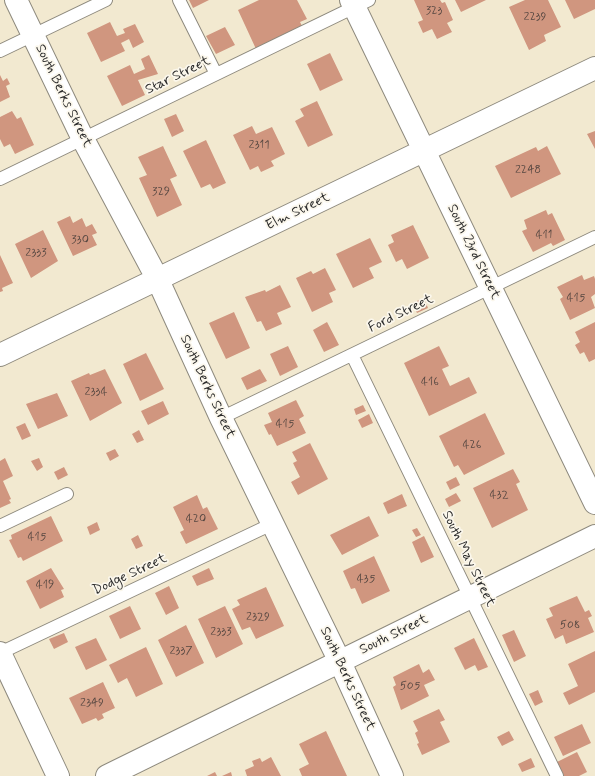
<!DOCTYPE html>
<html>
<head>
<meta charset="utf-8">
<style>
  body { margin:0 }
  canvas { display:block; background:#f2e9d0 }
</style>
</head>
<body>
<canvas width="595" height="776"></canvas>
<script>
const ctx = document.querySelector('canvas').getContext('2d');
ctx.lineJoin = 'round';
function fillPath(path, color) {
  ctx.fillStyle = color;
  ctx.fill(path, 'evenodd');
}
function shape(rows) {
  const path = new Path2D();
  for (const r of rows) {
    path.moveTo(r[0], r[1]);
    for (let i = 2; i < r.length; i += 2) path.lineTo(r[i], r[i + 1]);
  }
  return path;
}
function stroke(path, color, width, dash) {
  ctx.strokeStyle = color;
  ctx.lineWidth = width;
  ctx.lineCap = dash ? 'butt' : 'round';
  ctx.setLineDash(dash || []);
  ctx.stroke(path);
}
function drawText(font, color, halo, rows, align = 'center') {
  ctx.font = font + ' Mynerve,sans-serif';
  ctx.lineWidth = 3.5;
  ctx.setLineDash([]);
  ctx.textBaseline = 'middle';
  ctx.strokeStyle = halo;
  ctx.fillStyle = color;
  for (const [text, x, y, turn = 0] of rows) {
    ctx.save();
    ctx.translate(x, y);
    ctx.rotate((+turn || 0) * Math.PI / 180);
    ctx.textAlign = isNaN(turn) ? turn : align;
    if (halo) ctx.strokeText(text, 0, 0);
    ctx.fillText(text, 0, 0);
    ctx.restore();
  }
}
fillPath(shape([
  [189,0,209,0,193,8],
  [259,0,297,0,307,19,300,22,302,26,256,49,238,10],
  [414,0,440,0,442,3,445,2,453,20,447,23,452,32,437,39,432,29,423,33,418,22,423,20],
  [455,0,486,0,461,12],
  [525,0,548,0,561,27,544,35,546,41,529,50,509,7],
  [565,0,595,0,595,9,574,19],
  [110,22,117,36,125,33,123,29,135,24,144,42,133,48,129,39,121,43,125,51,101,62,87,33],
  [225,27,235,45,216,54,206,36],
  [330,53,343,80,320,91,307,64],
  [149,55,158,74,138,80,145,95,122,106,107,76,130,65,134,74,145,69,141,59],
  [0,75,3,81,7,78,10,84,6,86,10,97,0,102],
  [317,101,333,135,308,147,295,121,304,116,300,109],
  [12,111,17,119,21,117,34,145,15,154,10,144,4,147,0,139,0,117],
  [176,114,184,131,172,137,164,119],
  [252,126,256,134,272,127,285,154,271,161,274,166,261,172,258,166,250,170,233,135],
  [595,131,595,149,587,134],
  [206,140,226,183,213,189,210,184,201,188,183,151],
  [163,146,177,176,170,179,182,205,157,217,139,178,147,175,138,157],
  [547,146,561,174,511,198,495,166,536,147,538,151],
  [546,210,548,215,552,213,565,240,553,246,551,243,533,252,522,231,527,229,524,220],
  [70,216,73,223,82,218,86,227,92,224,97,233,92,235,97,245,73,256,57,222],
  [413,225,429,258,407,269,402,259,396,262,388,245,394,242,391,235],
  [43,230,58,261,31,278,15,244],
  [370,238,382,262,369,268,374,278,353,288,336,254],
  [0,255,13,283,2,288,3,291,0,292],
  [325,268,336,290,329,293,333,302,312,312,296,278,311,271,313,274],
  [582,275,584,280,594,276,595,279,595,294,591,297,595,308,570,320,560,299,563,297,557,287],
  [280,285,291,307,277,313,282,324,266,331,261,321,257,322,245,297,265,290,266,292],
  [424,298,428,308,417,313,412,303],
  [234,312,250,348,226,359,209,323],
  [327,322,339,345,324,352,313,330],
  [595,322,595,359,589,362,584,352,580,354,575,345,580,342,575,332],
  [288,346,298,367,280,376,270,354],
  [439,346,449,366,442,369,450,386,469,377,477,393,429,416,404,363],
  [146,353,164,389,140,401,123,364],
  [105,369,122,403,90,421,71,381,89,373,90,375],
  [260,369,267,381,247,390,241,378],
  [57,393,68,416,38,429,26,404],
  [296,400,304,416,299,419,306,433,277,446,271,434,269,435,264,425,272,422,268,413],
  [163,401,169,414,148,425,141,411],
  [363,405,366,411,356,415,354,409],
  [485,413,505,454,464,475,458,465,454,467,439,436],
  [369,414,373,423,362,428,358,420],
  [25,423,31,436,22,440,16,427],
  [139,430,144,440,137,443,132,434],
  [310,443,328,479,298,495,291,482,300,477,293,463,297,461,292,452],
  [115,449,119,456,110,461,106,453],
  [5,458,13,476,3,481,11,499,9,500,11,503,0,508,0,461],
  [39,458,43,467,37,471,31,461],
  [64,467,68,475,58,480,54,472],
  [513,469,520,482,516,484,528,510,492,528,473,488],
  [456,477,460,485,450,490,446,482],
  [456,493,461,501,449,507,445,499],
  [402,494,407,506,388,514,383,503],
  [197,495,203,509,207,507,218,529,186,544,180,532,184,530,173,507],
  [51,516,63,541,23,561,21,557,18,558,9,540,12,539,11,535],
  [369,516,379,536,342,555,330,535],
  [97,522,100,530,90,535,87,527],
  [417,528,421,535,416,537,412,530],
  [138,535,143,546,136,549,131,539],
  [424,536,434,557,421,563,412,542],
  [374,556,390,591,362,604,355,588,351,589,343,571],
  [51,568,64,589,61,590,64,597,40,609,26,581],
  [209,568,214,579,197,586,192,576],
  [169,586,179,608,166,615,155,593],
  [266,587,284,626,256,639,250,627,242,630,232,609,240,605,237,600],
  [577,596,585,612,589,610,592,616,588,618,594,632,566,644,563,635,555,639,546,619,553,616,549,608],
  [130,606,141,629,120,639,109,616],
  [225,606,243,644,216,658,198,619],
  [186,625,204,663,176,677,158,640],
  [514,630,526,656,514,662,502,635],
  [64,633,68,642,54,649,49,639],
  [96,638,107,660,86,670,75,647],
  [474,638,488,667,478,671,475,665,465,670,454,648],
  [146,647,163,684,136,697,127,678,118,683,109,665],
  [595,651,595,692,569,705,563,693,578,686,568,664],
  [419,664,423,673,429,669,435,680,424,685,429,696,401,710,393,687,396,685,393,677],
  [103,682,115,708,102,714,104,718,98,721,96,718,82,724,69,698],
  [538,690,543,702,535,706,529,694],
  [439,709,445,720,440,722,450,742,422,755,417,744,419,743,415,733,418,731,413,721],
  [582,724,591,743,563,756,554,737],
  [326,731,347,776,302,776,299,769,309,764,299,744],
  [509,731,514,740,502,746,497,737],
  [577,752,587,772,579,776,564,776,557,762],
  [271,757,281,776,247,776,245,770,254,766,252,761,260,758,262,762],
  [531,758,535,767,522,772,518,764],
  [215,772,217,776,207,776],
  [231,772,232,776,222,776]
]), '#d0967f');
const lane = shape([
  [179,0,216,74],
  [0,51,106,0],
  [0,179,369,0],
  [352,355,557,776],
  [221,418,595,237],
  [0,526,67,494],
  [0,653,272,524]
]);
const street = shape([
  [16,0,83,139,157,278,221,418,340,662,392,776],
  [351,0,595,503],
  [0,355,595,68],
  [107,776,595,536]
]);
const secondary = shape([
  [0,653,58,776]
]);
stroke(lane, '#8e8a7e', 14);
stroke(street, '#8e8a7e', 24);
stroke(secondary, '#8e8a7e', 24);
stroke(lane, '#fff', 12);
stroke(street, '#fff', 22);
stroke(secondary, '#fff', 22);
drawText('12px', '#544640', null, [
  ["323",434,11],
  ["2239",535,17],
  ["2311",259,145],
  ["2248",528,170],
  ["329",161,192],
  ["411",544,235],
  ["330",80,240],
  ["2333",36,253],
  ["415",576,298],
  ["416",430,382],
  ["2334",96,392],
  ["415",285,424],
  ["426",472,445],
  ["432",499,495],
  ["420",196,519],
  ["415",37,537],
  ["435",366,579],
  ["419",45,585],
  ["2329",258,617],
  ["508",570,625],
  ["2333",221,632],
  ["2337",181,651],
  ["505",410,686],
  ["2349",92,703]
]);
drawText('14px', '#2b2b2b', '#fbf7ec', [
  ["Star Street",178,76,-26],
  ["South Berks Street",63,96,64],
  ["Elm Street",298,212,-26],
  ["South 23rd Street",473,252,64],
  ["Ford Street",401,314,-26],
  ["South Berks Street",207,387,65],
  ["South May Street",468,559,64],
  ["Dodge Street",130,575,-25],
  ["South Street",394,635,-26],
  ["South Berks Street",347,679,65]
]);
</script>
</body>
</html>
